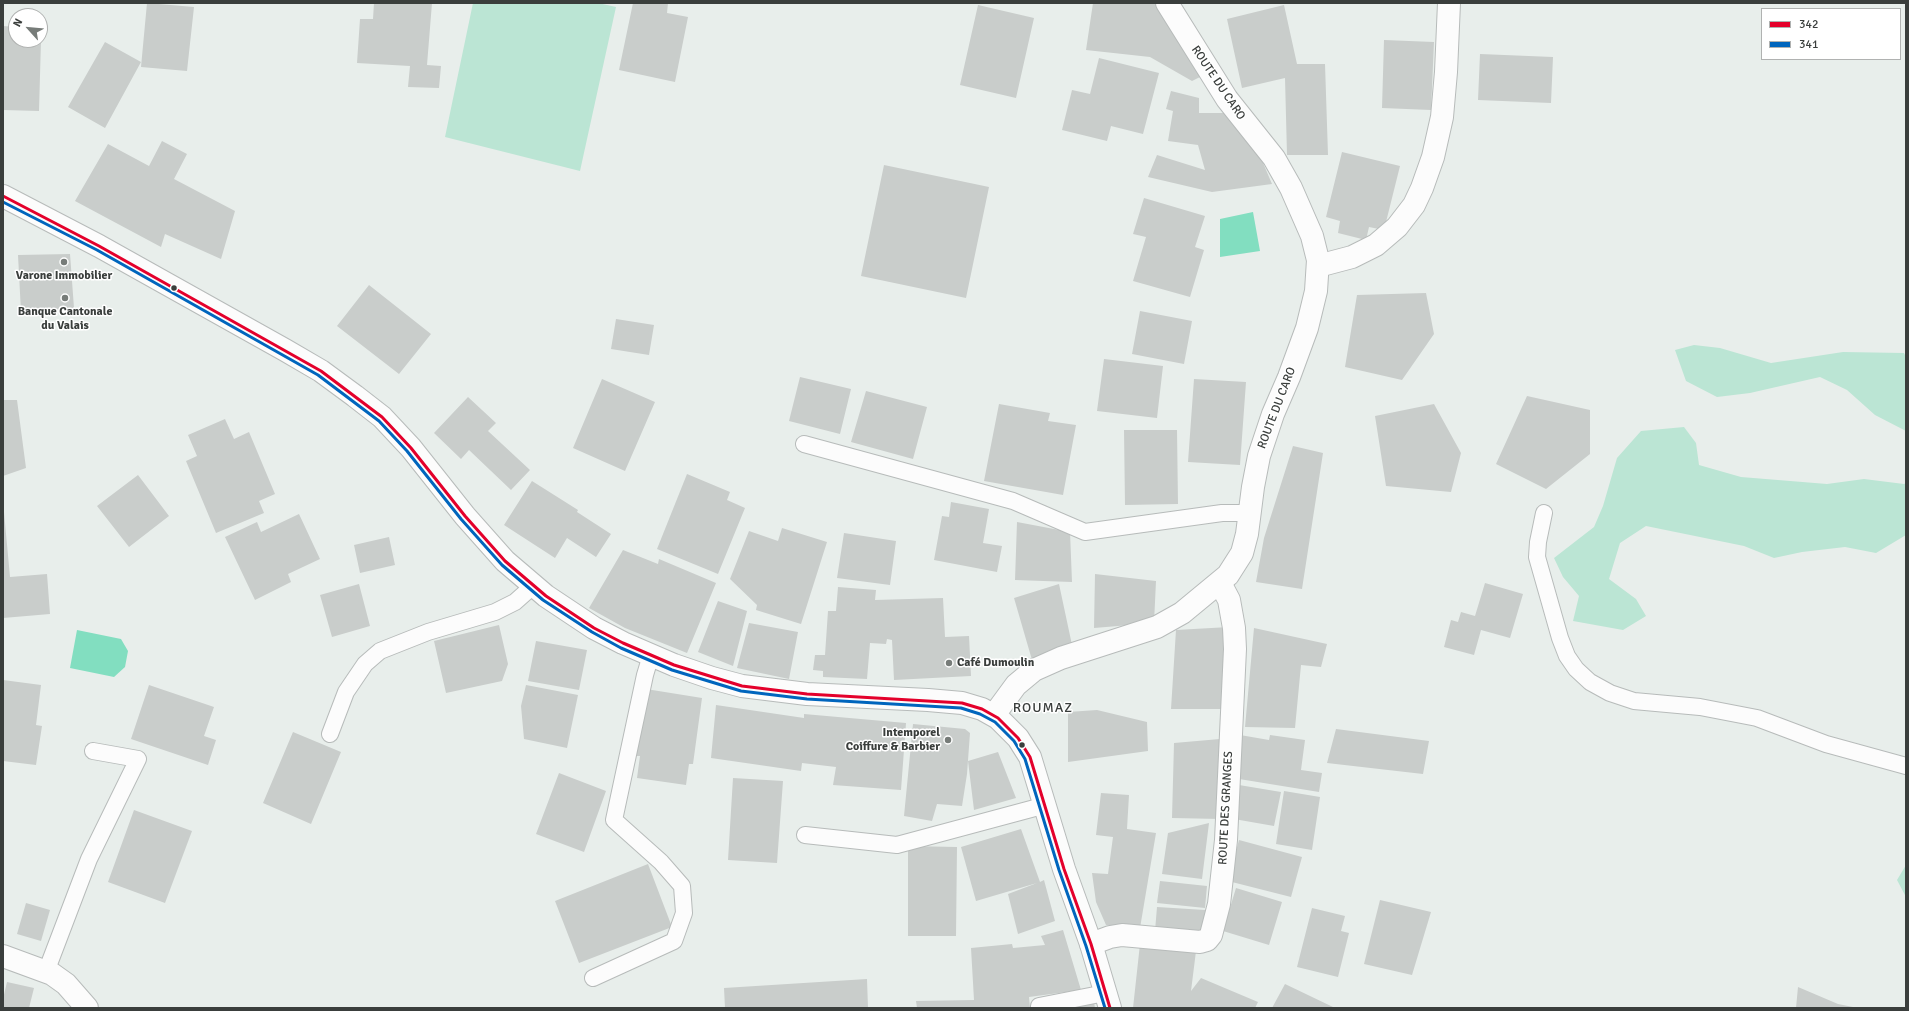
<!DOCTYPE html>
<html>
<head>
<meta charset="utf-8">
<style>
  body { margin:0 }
  #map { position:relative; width:1909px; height:1011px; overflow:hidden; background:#e8eeeb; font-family:Signika,sans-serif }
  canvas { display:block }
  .frame { position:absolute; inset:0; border:4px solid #3a3e3c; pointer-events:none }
  .legend { position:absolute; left:1761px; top:8px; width:140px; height:52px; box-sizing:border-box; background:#fff; border:1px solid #b0b2b1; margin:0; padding:5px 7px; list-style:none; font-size:12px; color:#3a3e3c }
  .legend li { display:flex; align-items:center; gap:8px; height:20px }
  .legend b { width:20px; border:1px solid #b0b2b1 }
  .north { position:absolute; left:8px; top:8px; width:40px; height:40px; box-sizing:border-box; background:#fff; border:1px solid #b0b2b1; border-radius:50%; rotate:297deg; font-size:11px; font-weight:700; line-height:16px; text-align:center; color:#3a3e3c }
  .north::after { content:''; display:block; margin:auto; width:14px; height:18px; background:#777c79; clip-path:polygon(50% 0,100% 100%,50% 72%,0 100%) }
</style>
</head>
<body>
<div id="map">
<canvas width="1909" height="1011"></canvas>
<div class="frame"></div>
<ul class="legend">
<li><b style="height:5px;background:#e4002b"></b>342</li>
<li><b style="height:5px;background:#0065bd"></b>341</li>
</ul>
<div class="north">N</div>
</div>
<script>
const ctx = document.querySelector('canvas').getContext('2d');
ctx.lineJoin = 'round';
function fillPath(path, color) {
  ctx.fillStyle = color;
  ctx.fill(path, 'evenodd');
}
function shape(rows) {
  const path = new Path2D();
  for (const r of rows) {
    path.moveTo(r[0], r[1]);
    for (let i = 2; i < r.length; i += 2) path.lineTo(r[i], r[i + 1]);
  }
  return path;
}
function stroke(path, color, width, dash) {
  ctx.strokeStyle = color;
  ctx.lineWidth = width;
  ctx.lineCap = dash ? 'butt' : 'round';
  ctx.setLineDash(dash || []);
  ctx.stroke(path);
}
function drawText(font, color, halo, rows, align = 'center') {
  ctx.font = font + ' Signika,sans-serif';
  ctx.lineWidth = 3;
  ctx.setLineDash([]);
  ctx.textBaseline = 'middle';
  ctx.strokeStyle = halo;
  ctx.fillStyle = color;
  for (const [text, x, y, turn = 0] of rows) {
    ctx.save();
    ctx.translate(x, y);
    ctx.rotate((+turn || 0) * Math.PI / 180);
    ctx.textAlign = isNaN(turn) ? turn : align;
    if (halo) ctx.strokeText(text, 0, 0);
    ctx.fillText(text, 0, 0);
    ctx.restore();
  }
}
fillPath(shape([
  [473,3,598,3,616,7,580,171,445,137],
  [1694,345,1720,348,1771,363,1843,352,1904,353,1906,357,1906,431,1875,415,1847,390,1820,377,1750,393,1717,397,1686,381,1675,350],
  [1684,427,1696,443,1699,465,1741,477,1827,484,1864,479,1904,484,1906,483,1906,535,1876,553,1845,547,1802,552,1774,558,1744,546,1646,526,1620,543,1609,579,1636,599,1646,616,1623,630,1573,621,1579,596,1563,577,1554,558,1594,527,1603,506,1617,458,1641,431],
  [1906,865,1906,897,1897,880]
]), '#bbe5d4');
fillPath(shape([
  [1253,212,1260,251,1220,257,1220,219],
  [77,630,121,639,128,651,125,667,114,677,70,668]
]), '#82dec0');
fillPath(shape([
  [147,3,194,7,187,71,141,67],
  [374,3,432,3,427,65,441,66,439,88,408,87,410,66,357,63,360,19,373,19],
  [633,3,668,3,667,13,688,17,675,82,619,70],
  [1093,3,1158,3,1200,77,1192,81,1150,57,1086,50],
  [978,5,1034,18,1016,98,960,85],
  [1284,5,1297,64,1325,64,1328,155,1287,155,1285,78,1242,88,1227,19],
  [3,26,16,27,16,40,41,40,39,111,3,110],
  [1384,40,1434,42,1431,110,1382,108],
  [105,42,141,62,105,128,68,107],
  [1480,54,1553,57,1551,103,1478,100],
  [1099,58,1159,73,1143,134,1111,126,1107,141,1062,130,1072,90,1090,94],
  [1171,91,1199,98,1199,113,1227,113,1258,151,1272,184,1212,192,1148,177,1157,155,1205,170,1198,145,1168,141,1173,111,1166,109],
  [162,141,187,154,174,179,235,211,221,259,165,234,161,247,75,201,108,144,149,166],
  [1342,152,1400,166,1384,230,1369,227,1366,240,1338,233,1340,221,1326,217],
  [884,165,989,187,966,298,861,276],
  [1144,198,1205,216,1195,247,1204,250,1190,297,1133,281,1146,237,1133,234],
  [70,254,74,308,21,312,18,255],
  [369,285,431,334,399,374,337,326],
  [1426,293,1434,334,1402,380,1345,367,1357,295],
  [1140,311,1192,321,1184,364,1132,354],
  [616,319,654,325,649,355,611,349],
  [1104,359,1163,366,1157,418,1097,411],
  [800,377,851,389,840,434,789,421],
  [602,379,655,402,625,471,573,448],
  [1194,379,1246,382,1240,465,1188,462],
  [866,391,927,407,913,459,851,442],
  [1527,396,1590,410,1590,454,1546,489,1496,464],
  [468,397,496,423,488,431,530,470,511,490,469,450,461,459,434,433],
  [3,400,17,400,26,468,3,476],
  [999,404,1050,413,1048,421,1076,425,1063,495,984,481],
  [1434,404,1461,453,1451,492,1386,486,1375,416],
  [225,419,234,439,249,432,275,494,259,501,264,513,216,533,186,461,197,456,188,435],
  [1124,430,1177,430,1178,504,1125,505],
  [1293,446,1323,453,1302,589,1256,582,1264,538],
  [687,474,730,492,727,500,745,508,718,574,657,549],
  [138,475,169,516,129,547,97,506],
  [532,481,578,510,577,512,611,534,596,557,567,538,555,558,504,525],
  [951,502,989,509,983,543,1002,546,997,572,934,560,942,516,949,517],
  [3,512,4,512,10,577,47,574,50,614,3,618],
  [299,514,320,559,288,574,291,582,255,600,225,537,257,522,261,532],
  [1017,522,1070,532,1072,582,1015,580],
  [782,528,827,542,801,624,756,610,757,605,730,579,749,531,778,541],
  [844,533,896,541,890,585,837,578],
  [389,537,395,565,360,573,354,545],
  [623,550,658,564,659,559,716,583,687,653,625,628,589,608],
  [1095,574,1156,581,1154,623,1094,628],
  [1485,583,1523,594,1510,638,1481,630,1474,655,1444,647,1451,620,1458,622,1461,612,1475,616],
  [359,584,370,626,332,637,320,595],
  [1059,584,1072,645,1032,660,1014,598],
  [838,587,876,590,875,600,943,598,945,637,969,636,971,676,894,680,892,640,887,639,886,644,870,643,867,679,823,677,823,671,813,670,815,655,825,655,828,611,836,611],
  [718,601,747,611,733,666,698,652],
  [749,623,798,632,789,679,737,668],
  [499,625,508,664,502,681,446,693,434,641],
  [1229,627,1222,709,1171,709,1176,630],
  [1254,628,1327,644,1321,667,1301,665,1295,728,1245,727],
  [536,641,587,650,579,690,528,681],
  [3,680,41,685,36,725,42,726,36,765,3,761],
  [149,685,214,707,204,736,216,740,208,765,131,739],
  [526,685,578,695,567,748,524,739,521,706],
  [646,689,702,698,693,764,689,764,686,785,637,778,640,756,635,756],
  [716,705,804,718,804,714,906,723,901,790,833,785,836,767,802,763,801,771,711,758],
  [1097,710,1147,722,1148,751,1068,762,1068,712],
  [913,724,965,729,970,733,967,774,962,806,937,804,932,821,904,816],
  [1336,729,1429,741,1423,774,1327,763],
  [293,732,341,752,311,824,263,803],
  [1240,735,1269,740,1270,735,1305,740,1301,770,1322,773,1319,792,1233,778],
  [1220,739,1221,819,1172,818,1174,743],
  [998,752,1016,798,974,810,968,761],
  [559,773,606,791,584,852,536,834],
  [733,778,783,781,777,863,728,860],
  [1239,785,1281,792,1274,826,1234,819],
  [1284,791,1320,797,1312,850,1276,844],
  [1101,793,1129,795,1127,829,1156,833,1140,928,1106,925,1096,902,1092,873,1108,874,1113,837,1096,835],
  [134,810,192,831,165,903,108,882],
  [1209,823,1202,879,1162,874,1168,833],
  [1021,829,1040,882,1044,880,1055,921,1018,934,1008,894,1037,883,976,901,961,847],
  [1239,840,1302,857,1291,897,1228,881],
  [908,846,957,847,956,936,908,936],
  [648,864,672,927,579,963,555,901],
  [1160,881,1207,886,1205,908,1157,903],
  [1236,888,1282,902,1269,945,1223,931],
  [1380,900,1431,912,1412,975,1364,964],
  [26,903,50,910,41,941,17,934],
  [1157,907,1205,910,1204,934,1155,931],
  [1312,908,1345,916,1341,931,1349,933,1338,977,1297,967],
  [1063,930,1081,990,1029,997,1030,1008,917,1008,916,1001,974,1000,971,948,1012,944,1013,948,1045,945,1041,936],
  [1140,944,1196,951,1191,991,1201,978,1258,1002,1255,1008,1133,1008],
  [867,979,868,1008,725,1008,724,988],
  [7,982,34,988,29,1008,3,1008,3,999],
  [1285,984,1333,1007,1272,1008],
  [1798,987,1838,1004,1858,1008,1796,1008],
  [1094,1002,1095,1008,1059,1008]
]), '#c9cdcb');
const lane = shape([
  [804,444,1013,501,1085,532,1222,513,1249,513],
  [1544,513,1538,542,1537,557,1560,638,1567,656,1576,669,1590,682,1610,693,1634,701,1700,707,1757,718,1826,744,1906,766],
  [330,734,346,692,365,664,380,651,428,632,495,612,515,602,533,586],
  [805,835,897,845,1046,805],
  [46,972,89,859,138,759,93,751],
  [593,978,674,941,684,913,682,886,661,862,614,820,645,675,651,655],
  [1039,1008,1039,1006,1105,993]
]);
const street = shape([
  [1318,266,1352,257,1376,245,1397,227,1414,205,1422,188,1433,157,1442,117,1446,72,1449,3],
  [1091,944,1110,937,1122,935,1200,942,1207,940,1211,935,1219,904,1226,840,1235,649,1234,628,1229,600,1220,583],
  [3,956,52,974,66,984,87,1008]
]);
const secondary = shape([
  [3,196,99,246,285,350,321,371,355,396,382,417,411,448,465,516,505,561,546,596,594,628,623,643,674,665,712,678,742,686,807,694,928,700,962,703,982,709,998,718,1018,738,1030,757,1064,869,1091,944,1110,1008],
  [994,715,1016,685,1034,670,1061,658,1157,627,1182,613,1228,575,1242,553,1247,534,1253,487,1259,456,1273,414,1289,377,1307,328,1316,291,1318,260,1312,236,1291,188,1274,158,1227,99,1167,3]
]);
stroke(lane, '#b7bbba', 18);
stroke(street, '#b7bbba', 24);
stroke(secondary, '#b7bbba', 24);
stroke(lane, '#fcfcfc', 16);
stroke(street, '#fcfcfc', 22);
stroke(secondary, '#fcfcfc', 22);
stroke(shape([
  [3,196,99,246,321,371,382,417,411,448,465,516,505,561,546,596,594,628,623,643,674,665,742,686,807,694,962,703,982,709,998,718,1018,738,1030,757,1064,869,1091,944,1110,1008]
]), '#e4002b', 3);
stroke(shape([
  [3,202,97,250,318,375,379,421,407,451,461,519,502,565,543,600,592,632,621,648,672,670,741,691,807,699,961,708,980,714,995,722,1014,741,1025,759,1059,870,1086,946,1105,1008]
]), '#0065bd', 3);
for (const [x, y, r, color] of [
  [64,262,4,"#777c79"],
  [174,288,3.5,"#3a3e3c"],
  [65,298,4,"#777c79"],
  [949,663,4,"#777c79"],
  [948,740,4,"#777c79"],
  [1022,745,3.5,"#3a3e3c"]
]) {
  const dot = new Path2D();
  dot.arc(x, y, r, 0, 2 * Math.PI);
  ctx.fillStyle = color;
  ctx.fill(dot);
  stroke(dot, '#fff', 1.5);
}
drawText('12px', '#3a3e3c', '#fff', [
  ["ROUTE DU CARO",1218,83,56],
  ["ROUTE DU CARO",1277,408,-69],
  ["ROUTE DES GRANGES",1226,808,-87]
]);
drawText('bold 12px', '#3a3e3c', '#fff', [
  ["Varone Immobilier",64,276],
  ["Banque Cantonale",65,312],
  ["du Valais",65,326],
  ["Café Dumoulin",957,663,"left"],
  ["Intemporel",940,733,"right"],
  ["Coiffure & Barbier",940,747,"right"]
]);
ctx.letterSpacing = '1px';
drawText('14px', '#3a3e3c', '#fff', [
  ["ROUMAZ",1043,708]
]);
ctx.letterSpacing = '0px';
</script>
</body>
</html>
